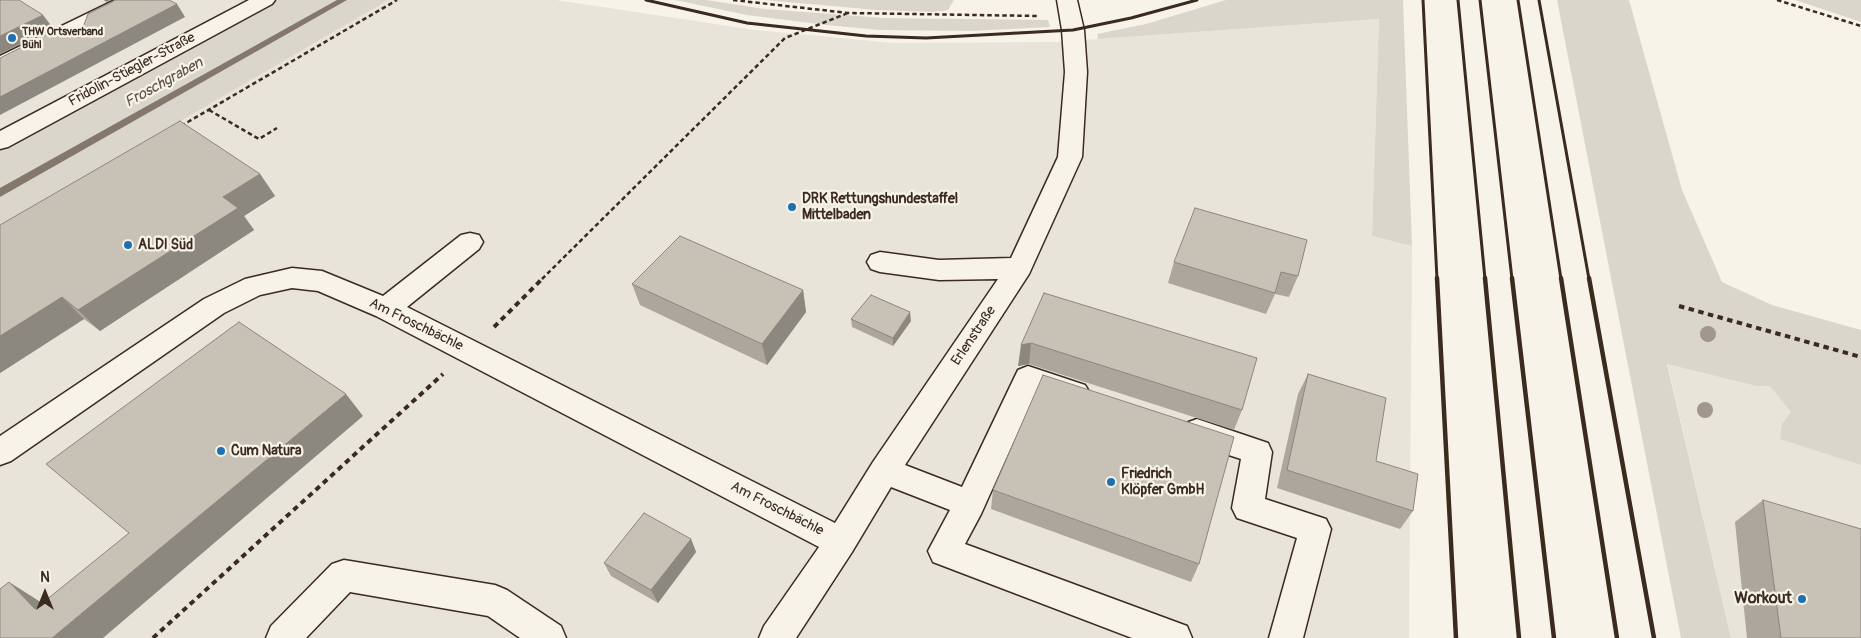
<!DOCTYPE html>
<html>
<head>
<meta charset="utf-8">
<style>
  body { margin:0 }
  #map { position:relative; width:1861px; height:638px; overflow:hidden; background:#f7f3e8; font-family:Pangolin,sans-serif }
  canvas { display:block }
  .north { position:absolute; left:20px; top:568px; width:50px; height:50px; -webkit-text-stroke:4px #f7f3e8; paint-order:stroke; rotate:0deg; font-size:14px; font-weight:700; line-height:20px; text-align:center; color:#3b2a1e }
  .north::after { content:''; display:block; margin:auto; width:18px; height:22px; background:#3b2a1e; clip-path:polygon(50% 0,100% 100%,50% 72%,0 100%) }
</style>
</head>
<body>
<div id="map">
<canvas width="1861" height="638"></canvas>
<div class="north">N</div>
</div>
<script>
const ctx = document.querySelector('canvas').getContext('2d');
ctx.lineJoin = 'round';
function fillPath(path, color) {
  ctx.fillStyle = color;
  ctx.fill(path, 'evenodd');
}
function shape(rows) {
  const path = new Path2D();
  for (const r of rows) {
    path.moveTo(r[0], r[1]);
    for (let i = 2; i < r.length; i += 2) path.lineTo(r[i], r[i + 1]);
  }
  return path;
}
function stroke(path, color, width, dash) {
  ctx.strokeStyle = color;
  ctx.lineWidth = width;
  ctx.lineCap = dash ? 'butt' : 'round';
  ctx.setLineDash(dash || []);
  ctx.stroke(path);
}
function drawText(font, color, halo, rows, align = 'center') {
  ctx.font = font + ' Pangolin,sans-serif';
  ctx.lineWidth = 4.5;
  ctx.setLineDash([]);
  ctx.textBaseline = 'middle';
  ctx.strokeStyle = halo;
  ctx.fillStyle = color;
  for (const [text, x, y, turn = 0] of rows) {
    ctx.save();
    ctx.translate(x, y);
    ctx.rotate((+turn || 0) * Math.PI / 180);
    ctx.textAlign = isNaN(turn) ? turn : align;
    if (halo) ctx.strokeText(text, 0, 0);
    ctx.fillText(text, 0, 0);
    ctx.restore();
  }
}
fillPath(shape([
  [0,0,556,0,755,30,894,43,1056,42,1379,19,1372,236,1412,246,1409,638,0,638],
  [1658,323,1861,380,1861,638,1731,638]
]), '#e9e4d9');
fillPath(shape([
  [278,0,388,0,0,226,0,150],
  [675,0,706,0,765,9,884,18,1048,20,1050,27,971,31,879,30,826,25,747,15],
  [765,0,954,0,948,10,933,12,876,10],
  [1226,0,1403,0,1412,246,1372,236,1379,19,1098,39,1097,34,1146,24],
  [1557,0,1629,0,1682,190,1722,282,1772,305,1861,330,1861,465,1780,439,1782,424,1791,412,1770,386,1757,386,1667,364,1731,638,1681,638],
  [1795,0,1861,0,1861,22]
]), '#dbd6cb');
fillPath(shape([
  [337,0,347,0,0,197,0,188,337,0]
]), '#84786c');
const minor = shape([
  [115,0,141,0,138,4,8,70,0,72,0,56,115,0],
  [249,0,275,0,272,4,8,147,0,149,0,131,249,0],
  [1057,0,1077,0,1084,30,1087,72,1082,157,1029,274,905,465,962,487,1018,370,1028,366,1085,385,1090,393,1085,401,1075,405,1036,392,981,514,965,544,1187,626,1192,638,1132,638,933,562,928,551,950,510,891,487,852,552,796,638,759,638,764,626,819,547,376,316,318,291,292,288,260,295,224,313,11,461,0,465,0,436,204,299,245,279,292,268,322,271,383,296,461,235,470,233,479,235,483,242,479,249,407,307,835,523,873,462,998,279,939,280,880,272,871,269,867,262,871,255,880,252,939,260,1011,258,1058,157,1065,72,1062,30,1057,0],
  [1197,419,1268,443,1272,452,1265,499,1326,519,1331,529,1303,638,1269,638,1297,538,1237,518,1232,508,1241,459,1186,441,1182,432,1186,423,1197,419],
  [344,560,495,585,507,590,561,626,566,638,520,638,488,616,350,592,306,638,266,638,271,626,332,564,344,560]
]);
stroke(minor, '#3b2a1e', 3);
stroke(shape([
  [733,0,848,13,1039,16],
  [1777,0,1861,26],
  [209,110,259,139,277,128],
  [181,126,397,0],
  [542,279,785,38,848,13]
]), '#3b2a1e', 2.5, [4.5, 3]);
stroke(shape([
  [1679,306,1861,357],
  [494,327,543,278],
  [153,638,443,374]
]), '#3b2a1e', 4, [5.5, 4.5]);
fillPath(minor, '#f7f3e8');
stroke(shape([
  [646,0,747,23,866,36,926,38,1073,30,1131,18,1197,0],
  [1423,0,1437,279],
  [1458,0,1485,279],
  [1480,0,1512,279],
  [1518,0,1561,279],
  [1539,0,1589,279]
]), '#3b2a1e', 3);
stroke(shape([
  [1437,278,1456,638],
  [1485,278,1519,638],
  [1512,278,1554,638],
  [1561,278,1617,638],
  [1589,278,1654,638]
]), '#3b2a1e', 4.5);
ctx.fillStyle = '#a1978c';
for (const [x, y] of [
  [1708,334],
  [1705,410]
]) {
  ctx.beginPath();
  ctx.arc(x, y, 8, 0, 2 * Math.PI);
  ctx.fill();
}
fillPath(shape([
  [260,174,275,196,244,216,254,230,100,331,84,319,0,373,0,225],
  [1307,240,1298,276,1289,297,1275,294,1266,314,1168,283,1174,262],
  [632,284,803,290,806,312,767,365,640,305],
  [1044,293,1242,410,1234,430,1029,364,1018,366],
  [851,319,911,321,893,346,852,327],
  [1308,374,1376,461,1413,511,1400,529,1277,488,1298,394],
  [993,490,1199,564,1191,582,991,509],
  [1763,500,1861,638,1747,638,1735,522],
  [691,539,696,552,658,603,611,576,604,563]
]), '#aca69d');
fillPath(shape([
  [104,0,111,0,106,2],
  [177,4,185,17,0,115,0,97],
  [43,15,53,28,0,54,0,36],
  [260,174,275,196,244,216,254,230,100,331,78,310,223,197],
  [803,290,806,312,767,365,762,344],
  [62,297,84,319,0,373,0,336],
  [910,312,911,321,893,346,893,338],
  [1031,343,1029,364,1018,366,1021,345],
  [346,394,363,416,103,638,52,638],
  [691,539,696,552,658,603,651,590],
  [9,582,39,601,65,627,35,609]
]), '#8c877f');
const building = shape([
  [0,0,19,0,43,15,0,36,0,0],
  [116,0,169,0,177,4,0,97,0,58,62,27,79,38,88,14,116,0],
  [180,121,260,174,223,197,238,208,78,310,62,297,0,336,0,225,180,121],
  [1195,208,1307,240,1298,276,1281,272,1275,293,1174,262,1195,208],
  [680,236,803,290,762,344,632,284,680,236],
  [1044,293,1257,358,1242,410,1031,343,1021,345,1044,293],
  [871,295,910,312,893,338,851,319,871,295],
  [239,322,346,394,52,638,0,638,0,589,9,582,35,609,129,533,46,464,239,322],
  [1308,374,1386,398,1376,461,1418,474,1413,511,1287,470,1308,374],
  [1043,375,1234,437,1199,564,993,490,1043,375],
  [1763,500,1861,529,1861,638,1781,638,1763,500],
  [644,513,691,539,651,590,604,563,644,513]
]);
fillPath(building, '#c8c1b6');
stroke(building, '#8c877f', 1);
for (const [x, y, r, color] of [
  [12,38,5,"#1f6fb2"],
  [792,207,5,"#1f6fb2"],
  [128,245,5,"#1f6fb2"],
  [221,451,5,"#1f6fb2"],
  [1111,482,5,"#1f6fb2"],
  [1802,599,5,"#1f6fb2"]
]) {
  const dot = new Path2D();
  dot.arc(x, y, r, 0, 2 * Math.PI);
  ctx.fillStyle = color;
  ctx.fill(dot);
  stroke(dot, '#f7f3e8', 2);
}
drawText('bold 11px', '#3b2a1e', '#f7f3e8', [
  ["THW Ortsverband",22,32],
  ["Bühl",22,45]
], 'left');
drawText('14px', '#3b2a1e', '#f7f3e8', [
  ["Fridolin-Stiegler-Straße",132,70,-28],
  ["Am Froschbächle",416,325,26],
  ["Erlenstraße",974,336,-56],
  ["Am Froschbächle",777,509,27]
]);
drawText('bold 14px', '#3b2a1e', '#f7f3e8', [
  ["DRK Rettungshundestaffel",802,199],
  ["Mittelbaden",802,215],
  ["ALDI Süd",138,245],
  ["Cum Natura",231,451],
  ["Friedrich",1121,474],
  ["Klöpfer GmbH",1121,490]
], 'left');
drawText('italic 15px', '#5f5145', '#f7f3e8', [
  ["Froschgraben",164,83,-29]
]);
drawText('bold 16px', '#3b2a1e', '#f7f3e8', [
  ["Workout",1792,599]
], 'right');
</script>
</body>
</html>
